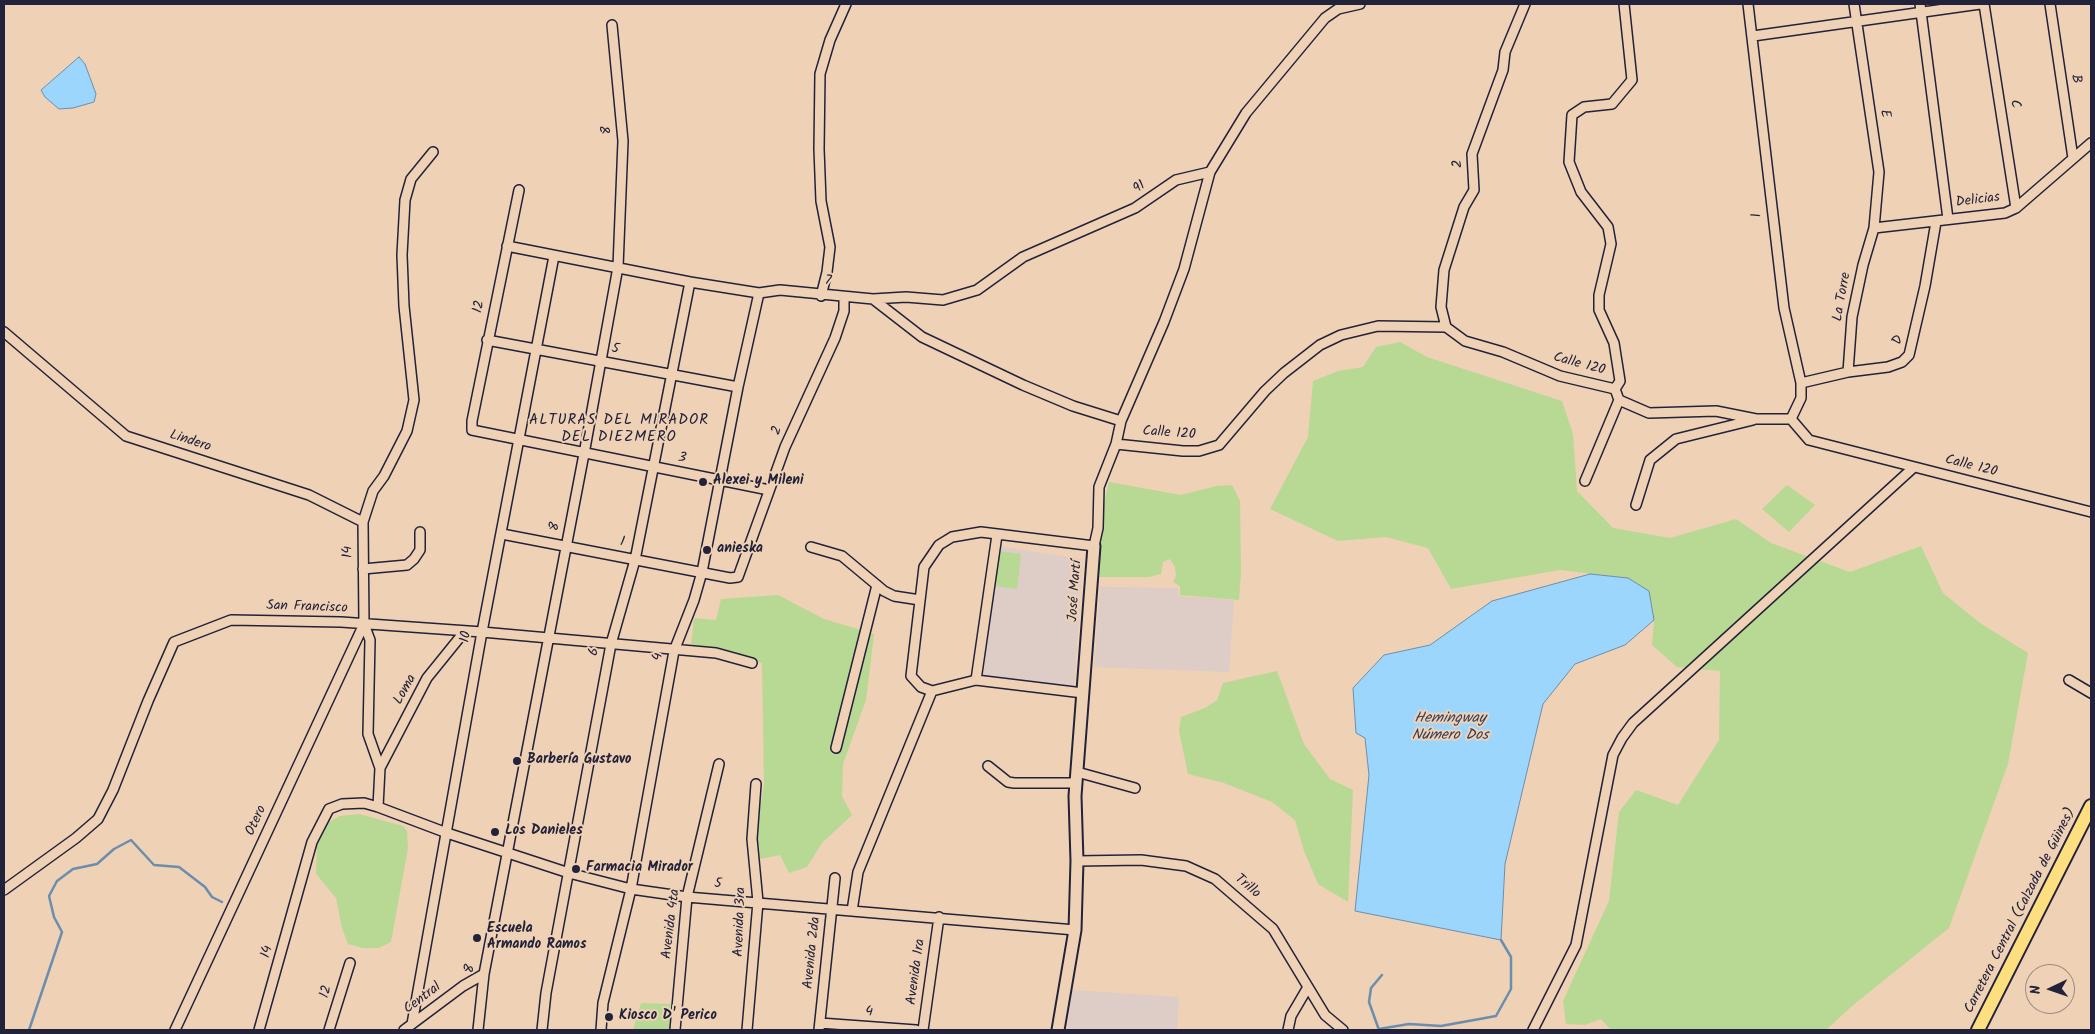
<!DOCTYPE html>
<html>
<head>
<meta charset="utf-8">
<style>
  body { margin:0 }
  #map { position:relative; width:2095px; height:1034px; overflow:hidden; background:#efd1b5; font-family:Kalam,sans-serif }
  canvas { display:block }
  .frame { position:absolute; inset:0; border:5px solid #22223b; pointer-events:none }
  .north { position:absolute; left:2025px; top:964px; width:50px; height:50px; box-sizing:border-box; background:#efd1b5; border:1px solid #9d8b84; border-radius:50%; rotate:267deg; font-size:14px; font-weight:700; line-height:20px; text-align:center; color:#22223b }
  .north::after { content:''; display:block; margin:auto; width:18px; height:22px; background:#22223b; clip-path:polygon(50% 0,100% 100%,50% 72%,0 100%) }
</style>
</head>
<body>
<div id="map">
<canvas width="2095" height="1034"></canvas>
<div class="frame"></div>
<div class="north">N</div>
</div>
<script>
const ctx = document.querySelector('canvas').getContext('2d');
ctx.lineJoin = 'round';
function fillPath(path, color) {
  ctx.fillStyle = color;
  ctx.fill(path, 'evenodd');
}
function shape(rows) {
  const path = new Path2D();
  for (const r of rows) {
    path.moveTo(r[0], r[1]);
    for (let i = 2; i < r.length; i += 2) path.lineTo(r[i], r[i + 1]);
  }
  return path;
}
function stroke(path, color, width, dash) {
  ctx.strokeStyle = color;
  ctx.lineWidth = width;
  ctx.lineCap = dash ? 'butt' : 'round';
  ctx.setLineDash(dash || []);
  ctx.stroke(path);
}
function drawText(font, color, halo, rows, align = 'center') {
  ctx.font = font + ' Kalam,sans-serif';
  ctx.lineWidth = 4;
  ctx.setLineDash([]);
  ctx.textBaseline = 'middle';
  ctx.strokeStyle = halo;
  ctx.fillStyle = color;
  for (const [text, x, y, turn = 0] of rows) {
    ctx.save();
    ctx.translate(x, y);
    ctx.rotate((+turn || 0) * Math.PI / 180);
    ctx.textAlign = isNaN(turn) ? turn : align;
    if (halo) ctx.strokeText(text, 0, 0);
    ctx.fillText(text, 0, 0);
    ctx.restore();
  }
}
fillPath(shape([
  [996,546,1083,559,1074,688,980,678],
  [1100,587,1178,588,1179,596,1234,600,1229,672,1094,667],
  [1072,990,1179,997,1177,1030,1067,1030]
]), '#deccc7');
fillPath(shape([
  [1400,342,1427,357,1562,401,1573,434,1577,491,1613,528,1670,538,1736,519,1771,543,1850,572,1921,546,1943,593,1980,623,2028,653,2008,764,1949,928,1852,1006,1826,1030,1611,1030,1601,1019,1585,1025,1566,1024,1563,1001,1609,901,1619,812,1636,790,1678,805,1719,740,1720,671,1677,667,1652,645,1654,620,1628,578,1560,570,1451,589,1428,548,1386,537,1338,541,1270,509,1308,437,1313,381,1338,371,1363,367,1376,347],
  [1109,482,1181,495,1216,486,1232,485,1240,501,1241,573,1239,600,1180,595,1180,586,1173,582,1176,576,1175,567,1170,559,1163,562,1161,574,1149,577,1097,577,1098,528],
  [1787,485,1815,505,1789,532,1762,509],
  [999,551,1021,554,1017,589,995,586],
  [778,595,824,619,874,634,866,700,843,764,842,796,852,815,822,843,807,867,789,873,780,855,760,859,756,831,764,786,762,663,691,644,694,618,716,620,721,599],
  [1277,671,1304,744,1330,779,1353,790,1348,902,1318,884,1304,851,1295,820,1272,802,1224,783,1188,774,1179,731,1181,717,1205,708,1217,700,1223,683],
  [359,814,403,826,407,831,408,848,391,942,379,948,363,948,348,944,342,928,336,898,316,874,317,845,328,822,340,816],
  [641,1003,671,1004,669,1030,633,1030]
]), '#b8d993');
const water = shape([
  [79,57,85,64,96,94,94,102,73,108,59,109,45,97,41,90,79,57],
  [1590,574,1628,578,1649,591,1654,620,1625,645,1575,664,1543,704,1505,864,1501,940,1355,911,1369,775,1365,738,1356,733,1353,688,1384,655,1430,645,1492,601,1590,574]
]);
fillPath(water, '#9cd6fc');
stroke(water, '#6b8eaf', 1);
stroke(shape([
  [1379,1029,1409,1024,1441,1026,1496,1016,1511,989,1511,957,1501,940],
  [29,1030,62,932,54,917,49,896,57,881,73,869,97,864,114,849,131,840,154,865,179,867,205,887,212,897,222,902],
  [1379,1030,1369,1002,1371,988,1382,975]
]), '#6b8eaf', 2.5);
const street = shape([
  [1748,4,1784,308,1801,383,1801,398,1791,419],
  [1920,4,1948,219],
  [1984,4,2016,208],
  [2050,4,2073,158],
  [1753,36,1980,4],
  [519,190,472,421,472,430,769,490],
  [1874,228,2005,213,2016,208,2091,143],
  [507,246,690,282,759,293,780,290,873,299,906,297,943,300,977,290,1023,257,1135,208,1176,180,1210,172],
  [821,296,827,272,830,247,821,201,819,149,820,74,830,40,846,4],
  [873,299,922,337,1023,385,1073,406,1121,421],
  [1446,327,1441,307,1444,270,1464,207,1474,190,1472,154,1503,70,1505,52,1525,4],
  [4,332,126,436,309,495,363,522],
  [487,340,738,387],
  [1848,372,1852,317,1863,265,1874,228,1879,172,1854,4],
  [1801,383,1848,372,1888,367,1902,362,1909,355,1925,286,1936,222],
  [1615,389,1620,381,1614,343,1599,310,1599,295,1611,244,1608,227,1581,192,1569,162,1572,115,1584,107,1612,104,1632,80,1624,4],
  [1116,444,1183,451,1199,451,1219,445,1265,391,1284,373,1320,345,1341,335,1378,326,1446,327,1465,341,1503,352,1560,376,1615,389,1619,400,1649,413,1716,411,1756,419,1791,419,1809,440,2091,512],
  [1585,481,1619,400],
  [1636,505,1650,460,1676,439,1753,420],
  [502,534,730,578,738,577,785,447,835,338,844,311,844,297],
  [811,547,842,556,884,591,894,596,920,600],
  [363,569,407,565,414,559,420,550,420,532],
  [976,680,997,535],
  [2069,680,2091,693],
  [1083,693,976,680,932,691,921,687,911,676,924,567,939,545,952,537,981,532,1094,546,1098,528,1099,487,1116,444,1121,421,1164,322,1184,269,1210,172,1246,113,1325,18,1338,9,1360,4],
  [836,748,877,585],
  [988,766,1008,782,1014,783,1076,783],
  [380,768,427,678,465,631],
  [1077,772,1135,788],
  [378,807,380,768,368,734,370,640,364,624,363,522,373,491,384,476,407,431,414,400,404,306,402,255,405,200,411,179,433,152],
  [1077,861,1141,860,1186,866,1215,879,1273,929,1325,1015,1343,1030],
  [4,890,76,838,98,819,113,790,148,701,174,642,231,620,341,622,482,632,716,653,752,663],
  [852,911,858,872,932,691],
  [820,1023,916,1030],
  [412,1024,482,632,554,256],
  [175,1030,364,624],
  [259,1030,312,842,329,809,342,804,364,803,378,807,447,833,569,873,631,889,687,897,1075,930],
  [329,1030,350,963],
  [404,1030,463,986,484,974],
  [478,1030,484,974,584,454,618,267,623,141,612,25],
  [542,1030,546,993,611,644,635,560,690,282],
  [601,1030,603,1003,631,889,674,651,694,600,702,572,738,387,759,293],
  [675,1030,687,897,719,764],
  [747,1030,758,902,752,839,756,784],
  [819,1030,835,878],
  [923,1030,939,917],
  [1288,1030,1291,1016,1308,987],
  [1533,1030,1576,945,1613,755,1622,738,1633,723,1914,467]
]);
const secondary = shape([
  [1058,1030,1075,930,1077,861,1075,796,1094,546]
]);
const primary = shape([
  [1978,1030,2091,806]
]);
stroke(street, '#22223b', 12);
stroke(secondary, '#22223b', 15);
stroke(primary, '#22223b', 16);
stroke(street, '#efd1b5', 9);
stroke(secondary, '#efd1b5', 11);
stroke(primary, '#fddf80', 12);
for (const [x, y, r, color] of [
  [703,482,5,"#22223b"],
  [707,550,5,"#22223b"],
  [517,761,5,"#22223b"],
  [495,832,5,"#22223b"],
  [576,869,5,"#22223b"],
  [477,938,5,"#22223b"],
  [609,1017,5,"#22223b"]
]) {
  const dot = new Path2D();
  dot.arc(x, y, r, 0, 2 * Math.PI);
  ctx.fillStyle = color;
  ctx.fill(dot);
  stroke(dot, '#efd1b5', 2);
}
drawText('14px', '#22223b', '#efd1b5', [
  ["B",2075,79,82],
  ["C",2014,104,81],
  ["E",1884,114,81],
  ["8",608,130,-96],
  ["2",1459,164,-89],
  ["91",1140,188,-35],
  ["Delicias",1978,201,-7],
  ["1",1758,215,-96],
  ["7",828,282,6],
  ["La Torre",1843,297,-80],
  ["12",480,307,-78],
  ["D",1899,340,-74],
  ["5",615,350,10],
  ["Calle 120",1579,365,15],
  ["2",778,431,-66],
  ["Calle 120",1169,434,4],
  ["Lindero",190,442,18],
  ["3",682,459,12],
  ["Calle 120",1971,467,14],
  ["8",556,527,-79],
  ["1",622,543,11],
  ["14",349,552,-91],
  ["José Martí",1076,591,-86],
  ["San Francisco",307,608,2],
  ["10",467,637,-80],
  ["6",595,652,-80],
  ["4",659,657,-79],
  ["Loma",406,690,-61],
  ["Otero",257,821,-65],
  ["5",718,885,4],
  ["Trillo",1247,887,40],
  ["Carretera Central (Calzada de Güines)",2021,911,-63],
  ["Avenida 3ra",741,922,-88],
  ["Avenida 4ta",672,924,-83],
  ["14",268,952,-75],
  ["Avenida 2da",813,953,-84],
  ["8",471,969,-81],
  ["Avenida 1ra",917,972,-82],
  ["12",327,992,-73],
  ["Central",423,999,-37],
  ["4",869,1013,4]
]);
drawText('bold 14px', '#22223b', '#efd1b5', [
  ["Alexei y Mileni",713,482],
  ["anieska",717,550],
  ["Barbería Gustavo",527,761],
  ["Los Danieles",505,832],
  ["Farmacia Mirador",586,869],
  ["Escuela",487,930],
  ["Armando Ramos",487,946],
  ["Kiosco D' Perico",619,1017]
], 'left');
ctx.letterSpacing = '1px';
drawText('15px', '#22223b', '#efd1b5', [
  ["ALTURAS DEL MIRADOR",619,421],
  ["DEL DIEZMERO",619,438]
]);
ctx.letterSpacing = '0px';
drawText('italic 15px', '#343d58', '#efd1b5', [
  ["Hemingway",1450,719],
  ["Número Dos",1450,736]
]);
</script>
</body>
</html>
